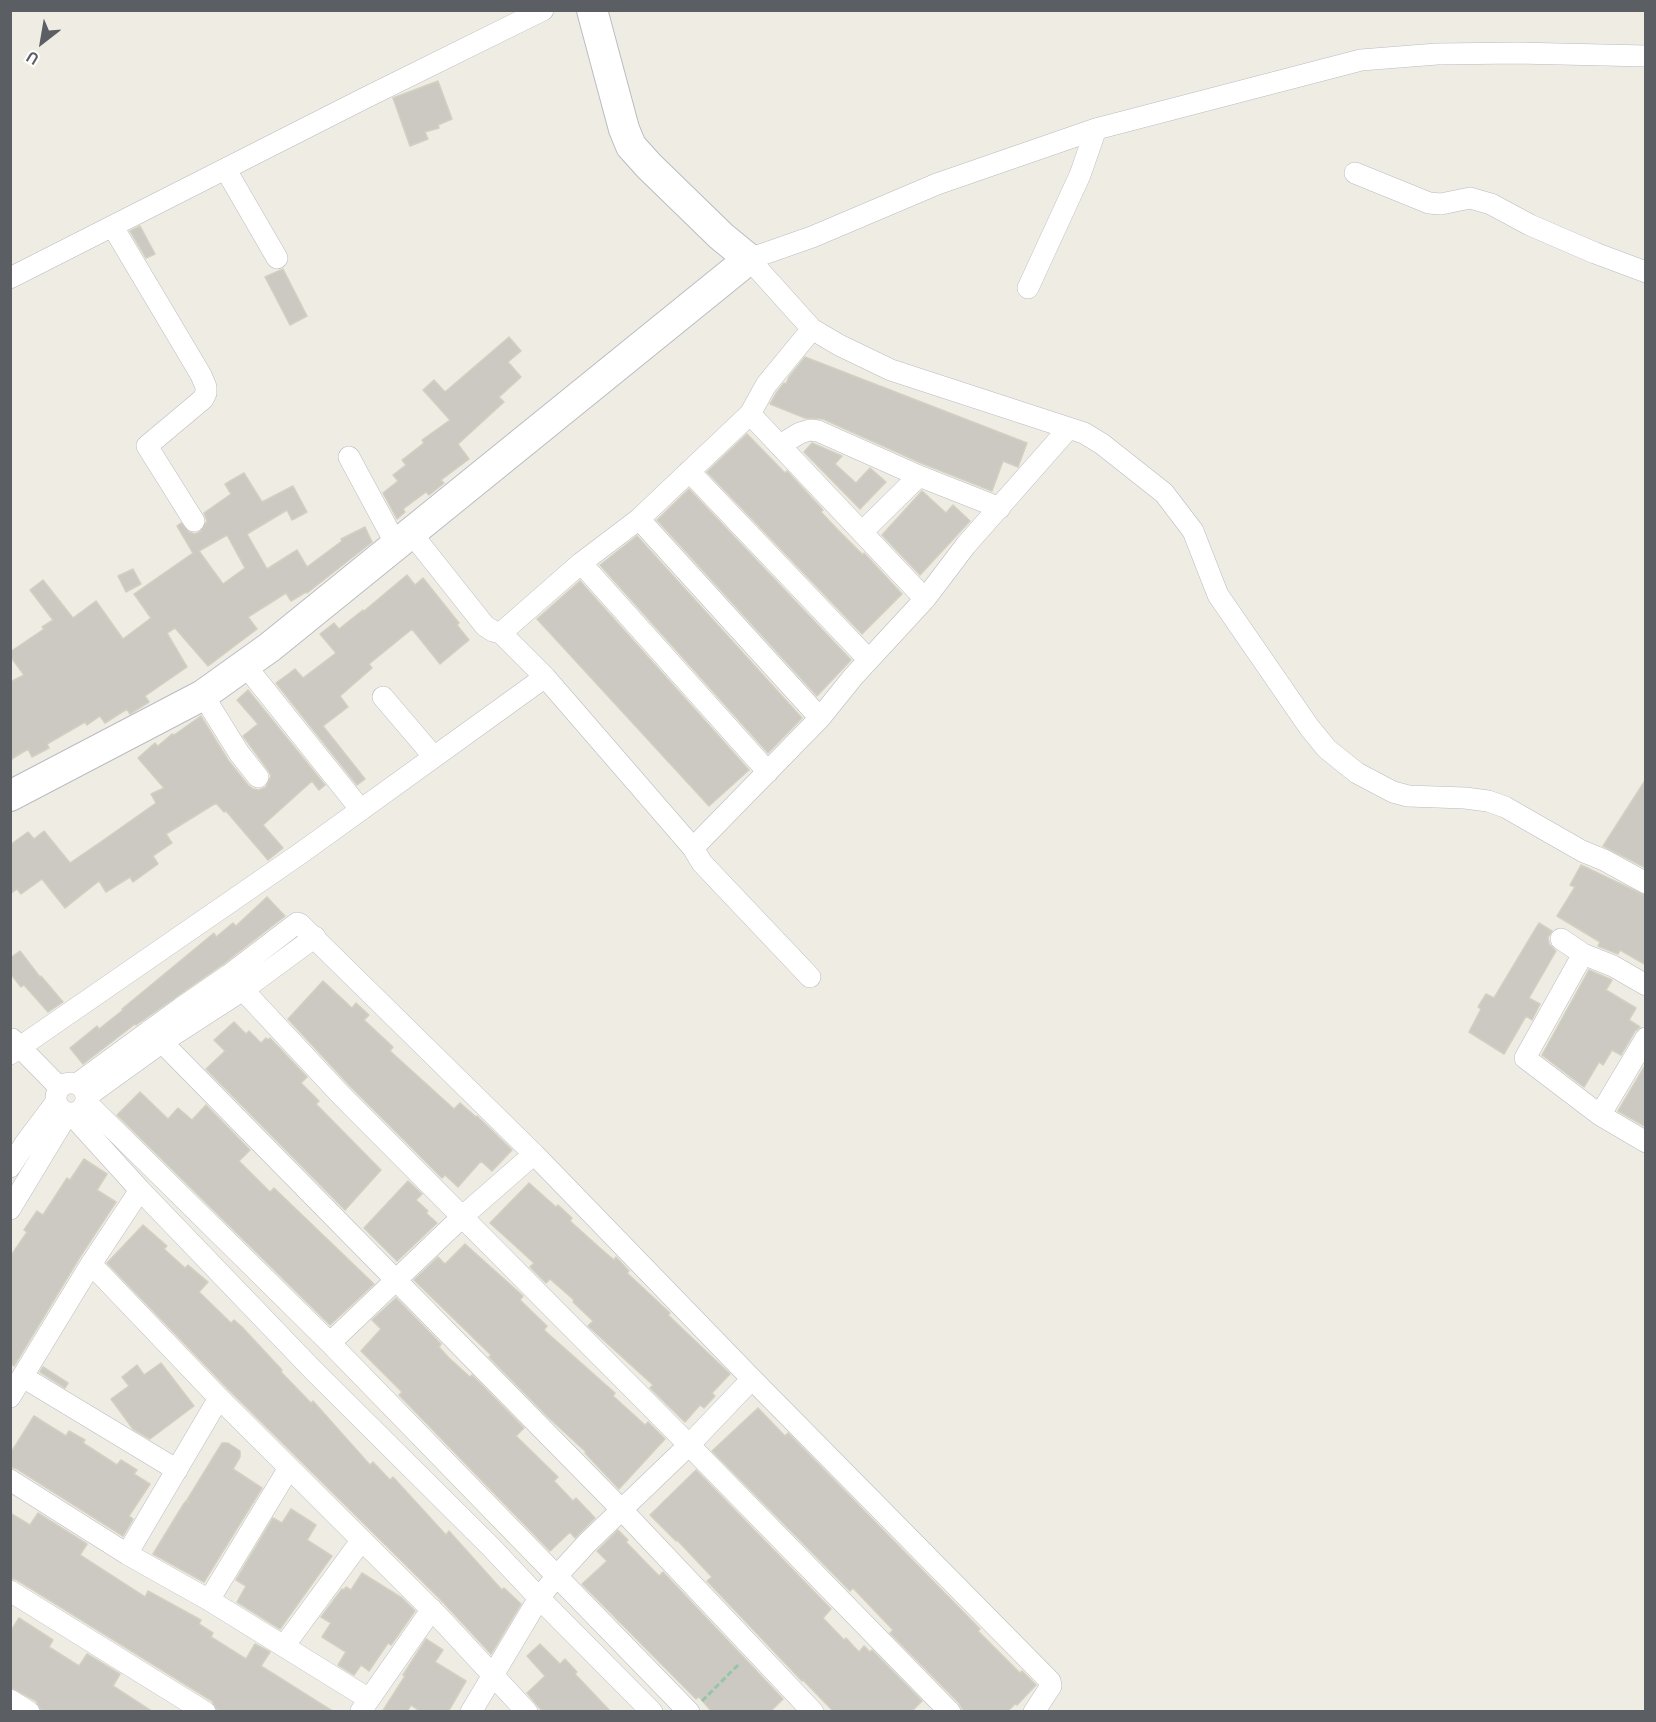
<!DOCTYPE html>
<html>
<head>
<meta charset="utf-8">
<style>
  body { margin:0 }
  #map { position:relative; width:1656px; height:1722px; overflow:hidden; background:#efede3; font-family:"Space Grotesk",sans-serif }
  canvas { display:block }
  .frame { position:absolute; inset:0; border:12px solid #5b5f64; pointer-events:none }
  .north { position:absolute; left:12px; top:12px; width:60px; height:60px; -webkit-text-stroke:4px #fff; paint-order:stroke; rotate:211deg; font-size:16px; font-weight:700; line-height:24px; text-align:center; color:#5b5f64 }
  .north::after { content:''; display:block; margin:auto; width:21px; height:27px; background:#5b5f64; clip-path:polygon(50% 0,100% 100%,50% 72%,0 100%) }
</style>
</head>
<body>
<div id="map">
<canvas width="1656" height="1722"></canvas>
<div class="frame"></div>
<div class="north">U</div>
</div>
<script>
const ctx = document.querySelector('canvas').getContext('2d');
ctx.lineJoin = 'round';
function fillPath(path, color) {
  ctx.fillStyle = color;
  ctx.fill(path, 'evenodd');
}
function shape(rows) {
  const path = new Path2D();
  for (const r of rows) {
    if (r.length === 3) {
      path.moveTo(r[0] + r[2], r[1]);
      path.arc(r[0], r[1], r[2], 0, 2 * Math.PI);
      continue;
    }
    path.moveTo(r[0], r[1]);
    for (let i = 2; i < r.length; i += 2) path.lineTo(r[i], r[i + 1]);
  }
  return path;
}
function stroke(path, color, width, dash) {
  ctx.strokeStyle = color;
  ctx.lineWidth = width;
  ctx.lineCap = dash ? 'butt' : 'round';
  ctx.setLineDash(dash || []);
  ctx.stroke(path);
}
const building = shape([
  [438,81,452,119,438,125,439,128,425,132,428,139,410,146,393,98,438,81],
  [140,226,155,254,146,258,130,231,140,226],
  [283,269,307,316,290,325,265,277,283,269],
  [509,337,521,351,508,362,521,377,499,397,504,402,458,444,469,459,441,480,444,483,429,495,426,492,403,509,405,512,397,519,383,493,398,481,393,475,406,465,402,460,424,443,422,440,450,420,423,390,434,380,445,392,509,337],
  [805,357,1027,443,1018,467,1003,461,992,491,921,463,823,419,805,418,770,404,777,392,784,383,786,384,789,377,805,357],
  [747,434,785,473,787,471,823,510,821,512,837,529,863,555,864,553,902,594,862,634,707,472,747,434],
  [812,443,842,456,835,464,856,483,870,468,886,482,860,509,804,452,812,443],
  [244,473,262,502,293,486,307,512,292,520,287,510,247,534,267,569,297,550,307,567,342,541,341,539,365,527,372,542,307,593,306,592,291,601,286,593,248,617,257,629,208,666,175,628,167,633,187,667,145,696,149,702,130,714,127,709,105,723,100,716,87,725,85,722,47,744,49,748,32,757,28,749,10,760,10,682,24,675,10,656,10,652,44,629,42,627,53,620,30,590,43,580,73,618,96,601,123,639,151,618,134,594,193,553,177,526,181,523,189,532,195,534,201,531,207,521,204,513,231,494,225,484,244,473],
  [227,535,245,568,223,584,199,551,227,535],
  [689,489,851,660,817,696,657,520,689,489],
  [922,491,946,513,953,505,970,521,920,575,882,535,922,491],
  [637,536,802,718,768,753,600,565,637,536],
  [133,569,141,584,126,592,118,576,133,569],
  [407,575,415,585,423,578,459,623,457,625,469,640,440,664,412,629,369,664,372,668,340,696,348,707,323,726,365,779,357,785,276,683,295,669,303,678,336,653,320,634,334,623,339,629,363,610,364,611,407,575],
  [580,581,749,770,709,806,537,619,580,581],
  [248,690,325,785,319,790,312,781,263,825,283,848,268,860,226,811,224,812,216,803,166,834,172,843,153,856,158,864,133,882,130,877,106,892,99,881,65,908,42,879,21,894,17,889,10,894,10,845,28,832,34,839,44,831,70,863,105,839,156,803,151,794,164,788,138,758,155,743,158,746,172,734,174,735,201,716,228,760,248,785,253,789,259,790,266,787,271,776,268,770,243,736,258,724,237,700,248,690],
  [1646,779,1646,868,1603,846,1646,779],
  [1581,865,1646,896,1646,965,1620,950,1618,954,1598,946,1600,942,1557,916,1575,887,1570,885,1581,865],
  [267,897,285,916,222,965,136,1025,135,1024,83,1064,70,1048,97,1026,99,1029,123,1010,122,1009,214,933,216,937,233,923,236,926,267,897],
  [1539,923,1552,931,1548,937,1549,944,1556,951,1529,998,1540,1004,1532,1020,1526,1016,1504,1054,1469,1032,1481,1009,1478,1007,1486,994,1494,998,1539,923],
  [20,951,40,977,41,976,63,1002,48,1012,24,985,21,987,10,973,10,958,20,951],
  [1589,970,1612,980,1606,990,1636,1008,1629,1020,1640,1027,1635,1031,1621,1055,1612,1050,1603,1065,1599,1062,1584,1087,1542,1055,1589,970],
  [323,981,352,1008,356,1003,369,1015,364,1020,393,1047,390,1051,454,1109,460,1103,476,1117,477,1116,512,1150,492,1171,481,1161,458,1187,445,1175,442,1178,350,1086,288,1019,323,981],
  [234,1022,246,1034,249,1031,261,1043,266,1038,268,1040,270,1038,307,1077,301,1083,319,1101,316,1104,381,1170,345,1210,206,1069,225,1051,214,1040,234,1022],
  [1646,1064,1646,1127,1618,1111,1646,1064],
  [140,1092,168,1119,178,1108,192,1120,206,1105,250,1150,239,1161,270,1192,274,1188,374,1284,330,1325,117,1115,140,1092],
  [84,1159,107,1174,97,1190,116,1202,80,1257,14,1366,10,1363,10,1257,27,1232,24,1230,37,1211,43,1215,67,1178,70,1180,84,1159],
  [408,1181,422,1194,416,1200,428,1211,426,1213,437,1223,397,1261,364,1228,408,1181],
  [529,1183,556,1207,558,1205,572,1218,570,1221,600,1248,614,1260,616,1257,629,1271,627,1273,670,1313,668,1315,730,1374,712,1393,715,1396,704,1408,700,1405,685,1422,650,1388,653,1385,588,1326,593,1321,573,1302,574,1300,550,1279,546,1283,530,1267,534,1263,490,1223,529,1183],
  [143,1225,167,1246,164,1249,185,1268,188,1265,208,1282,199,1292,231,1323,234,1320,242,1327,282,1370,281,1372,311,1403,313,1401,370,1465,373,1462,390,1480,393,1477,446,1535,449,1531,502,1590,504,1588,521,1604,491,1654,440,1599,228,1389,107,1263,143,1225],
  [465,1244,523,1296,520,1300,547,1326,544,1330,615,1393,613,1396,645,1425,648,1422,665,1439,619,1489,585,1453,586,1452,548,1417,489,1357,491,1355,414,1280,438,1257,445,1264,465,1244],
  [396,1298,441,1344,439,1347,449,1358,470,1377,472,1375,524,1428,516,1436,558,1477,554,1481,573,1501,576,1498,595,1518,575,1538,570,1532,550,1551,399,1395,402,1392,361,1351,381,1329,372,1320,396,1298],
  [161,1363,194,1406,150,1439,133,1429,111,1399,129,1386,122,1377,137,1365,144,1375,161,1363],
  [43,1367,68,1383,65,1388,40,1372,43,1367],
  [758,1408,785,1436,788,1433,980,1629,978,1631,1020,1673,1022,1671,1036,1685,1017,1705,1015,1704,1007,1712,964,1712,959,1703,890,1633,893,1630,853,1588,850,1591,712,1451,758,1408],
  [34,1416,66,1436,69,1431,85,1440,83,1443,117,1465,121,1460,137,1470,134,1474,150,1484,129,1516,133,1519,123,1536,17,1469,10,1467,10,1454,34,1416],
  [222,1443,228,1443,240,1451,240,1457,233,1469,262,1488,204,1582,153,1554,183,1505,186,1501,190,1503,187,1500,222,1443],
  [696,1470,831,1609,823,1618,844,1640,846,1638,859,1652,864,1646,870,1652,872,1650,922,1701,911,1712,834,1712,803,1680,802,1681,707,1581,712,1577,677,1540,676,1541,650,1515,696,1470],
  [291,1509,316,1525,307,1540,332,1556,280,1629,237,1602,246,1586,236,1580,273,1518,282,1523,291,1509],
  [10,1513,30,1525,38,1513,87,1544,80,1555,145,1597,148,1591,201,1620,199,1624,213,1633,211,1637,246,1659,255,1644,270,1652,261,1666,334,1712,218,1712,212,1701,17,1580,10,1578,10,1513],
  [618,1530,628,1540,626,1542,659,1576,663,1572,783,1699,770,1712,712,1712,699,1697,696,1699,582,1584,607,1561,597,1551,618,1530],
  [362,1573,402,1598,415,1611,391,1645,388,1643,369,1671,361,1665,354,1675,338,1665,346,1652,322,1637,331,1623,321,1617,342,1589,344,1590,346,1587,351,1590,362,1573],
  [19,1618,53,1640,49,1647,79,1666,87,1654,120,1674,113,1686,153,1712,42,1712,36,1701,10,1687,10,1632,19,1618],
  [426,1639,443,1650,435,1662,466,1681,448,1712,421,1712,411,1705,407,1712,382,1712,405,1676,403,1675,426,1639],
  [540,1644,560,1664,565,1659,577,1672,575,1674,611,1712,543,1712,527,1693,545,1676,527,1656,540,1644]
]);
fillPath(building, '#cbc9c2');
stroke(building, '#d3cfc1', 1.5);
const street = shape([
  [1646,56,1517,53,1437,54,1361,60,1096,129,937,184,812,237,749,259,812,329,839,345,891,370,1084,433,1102,444,1164,493,1193,531,1218,595,1309,727,1327,749,1357,773,1393,792,1408,796,1465,798,1488,801,1505,807,1582,851,1604,860,1646,883],
  [226,170,277,258],
  [1355,173,1429,203,1441,204,1470,198,1491,204,1530,225,1595,253,1646,272],
  [113,227,201,375,206,387,206,393,203,399,147,446,194,521],
  [10,278,365,98,543,10],
  [1028,288,1080,175,1096,129],
  [750,414,925,599],
  [780,445,800,433,810,430,818,431,919,476,1000,508],
  [349,457,397,546],
  [689,471,869,660],
  [639,519,820,718],
  [862,532,919,476],
  [412,534,485,626,493,631,501,633,545,677,693,848,702,863,810,977],
  [581,563,768,772],
  [501,633,581,563,639,519,750,414,766,385,812,329],
  [245,665,361,810],
  [203,695,239,753,258,777],
  [383,697,434,757],
  [693,848,820,718,853,677,925,599,966,545,1069,428],
  [1561,939,1583,954],
  [229,975,341,1095,689,1445,950,1712],
  [1646,985,1613,966,1583,954,1525,1058,1600,1115,1646,1142],
  [150,1030,621,1509,813,1712],
  [12,1039,60,1088],
  [10,1054,301,853,545,677],
  [71,1098,15],
  [77,1084,181,1008,229,975,297,923,300,924,534,1154,752,1379,1050,1681,1051,1686,1034,1712],
  [86,1097,161,1043,243,990,315,937],
  [86,1102,330,1343,689,1712],
  [71,1114,140,1190,312,1369,491,1547,539,1598,652,1712],
  [1600,1115,1646,1038],
  [10,1167,26,1142,56,1102],
  [140,1190,91,1264,219,1398,438,1616,527,1712],
  [10,1209,68,1113],
  [330,1343,463,1216,534,1154],
  [23,1377,177,1470],
  [10,1397,91,1264],
  [219,1398,127,1554,209,1600,369,1699],
  [10,1480,127,1554],
  [10,1591,205,1712],
  [209,1600,289,1468],
  [284,1646,361,1541],
  [10,1700,29,1712],
  [361,1711,432,1609],
  [471,1712,539,1598,556,1577,587,1543,689,1445,752,1379]
]);
const secondary = shape([
  [10,796,203,695,270,647,749,259,721,236,649,166,631,146,624,129,592,10]
]);
stroke(street, '#b8bbc0', 22);
stroke(secondary, '#b9bcc2', 32);
stroke(shape([
  [702,1701,740,1663]
]), '#96c6a6', 3, [6, 3]);
stroke(street, '#fff', 21);
stroke(secondary, '#fff', 30);
</script>
</body>
</html>
